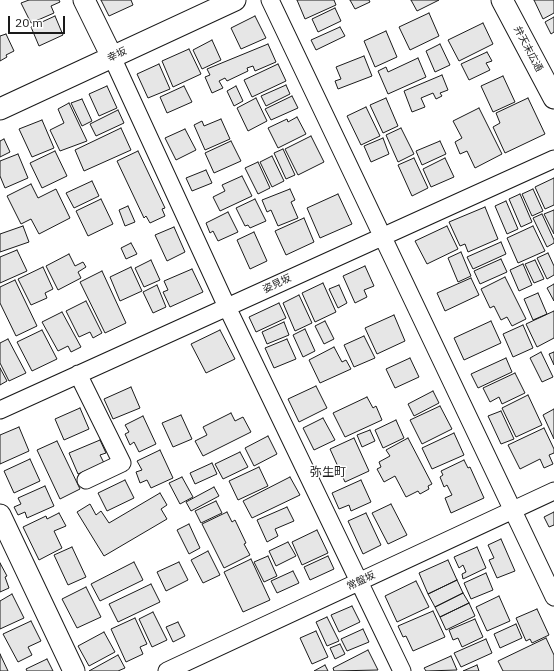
<!DOCTYPE html>
<html>
<head>
<meta charset="utf-8">
<style>
  body { margin:0 }
  #map { position:relative; width:554px; height:671px; overflow:hidden; background:#fff; font-family:"IBM Plex Sans",sans-serif }
  canvas { display:block }
  .scale { position:absolute; left:8px; top:16px; width:57px; height:18px; box-sizing:border-box; border:2px solid #1a1a1a; border-top:0; padding-left:5px; font-size:12px; line-height:14px; white-space:nowrap; color:#1a1a1a; -webkit-text-stroke:3px #fff; paint-order:stroke }
</style>
</head>
<body>
<div id="map">
<canvas width="554" height="671"></canvas>
<div class="scale">20 m</div>
</div>
<script>
const ctx = document.querySelector('canvas').getContext('2d');
ctx.lineJoin = 'round';
function fillPath(path, color) {
  ctx.fillStyle = color;
  ctx.fill(path, 'evenodd');
}
function shape(rows) {
  const path = new Path2D();
  for (const r of rows) {
    path.moveTo(r[0], r[1]);
    for (let i = 2; i < r.length; i += 2) path.lineTo(r[i], r[i + 1]);
  }
  return path;
}
function stroke(path, color, width, dash) {
  ctx.strokeStyle = color;
  ctx.lineWidth = width;
  ctx.lineCap = dash ? 'butt' : 'round';
  ctx.setLineDash(dash || []);
  ctx.stroke(path);
}
function drawText(font, color, halo, rows, align = 'center') {
  ctx.font = font + ' "IBM Plex Sans","Noto Sans JP",sans-serif';
  ctx.lineWidth = 3;
  ctx.setLineDash([]);
  ctx.textBaseline = 'middle';
  ctx.strokeStyle = halo;
  ctx.fillStyle = color;
  for (const [text, x, y, turn = 0] of rows) {
    ctx.save();
    ctx.translate(x, y);
    ctx.rotate((+turn || 0) * Math.PI / 180);
    ctx.textAlign = isNaN(turn) ? turn : align;
    if (halo) ctx.strokeText(text, 0, 0);
    ctx.fillText(text, 0, 0);
    ctx.restore();
  }
}
const building = shape([
  [29,0,59,0,60,2,51,6,54,13,31,23,21,3,29,0],
  [101,0,131,0,133,5,109,16,101,0],
  [297,0,334,0,336,5,305,19,297,0],
  [350,0,369,0,370,2,355,9,350,0],
  [411,0,439,0,417,11,411,0],
  [534,0,554,0,554,13,543,19,534,0],
  [335,8,341,21,318,32,312,19,335,8],
  [429,13,439,36,410,50,399,27,429,13],
  [55,16,63,35,39,46,31,27,55,16],
  [255,16,266,38,241,49,231,28,255,16],
  [554,17,554,32,551,34,545,22,554,17],
  [483,23,493,44,459,61,448,40,483,23],
  [340,27,345,36,316,50,311,40,340,27],
  [386,31,397,57,375,67,364,41,386,31],
  [6,34,14,51,6,55,7,57,0,61,0,36,6,34],
  [212,40,221,60,202,69,193,50,212,40],
  [268,44,276,62,255,71,253,66,247,68,248,71,227,81,225,78,219,81,223,88,212,93,205,77,210,75,207,69,268,44],
  [440,44,450,65,435,72,426,51,440,44],
  [189,49,201,74,173,87,162,61,189,49],
  [487,52,492,61,486,63,490,70,469,80,461,64,487,52],
  [364,56,372,76,338,89,335,81,341,79,336,67,364,56],
  [418,58,426,77,388,94,378,71,386,67,388,72,418,58],
  [159,64,170,89,148,98,137,74,159,64],
  [278,64,286,81,252,97,244,80,278,64],
  [442,75,448,90,440,93,442,96,436,99,433,93,421,98,425,107,412,112,404,91,442,75],
  [503,76,515,102,493,112,481,86,503,76],
  [286,85,290,94,266,106,261,96,286,85],
  [107,86,117,108,99,116,89,94,107,86],
  [184,86,192,102,167,113,160,97,184,86],
  [236,86,243,101,234,106,227,91,236,86],
  [292,96,298,108,271,120,265,109,292,96],
  [256,98,267,121,248,131,237,108,256,98],
  [386,98,398,126,383,133,370,105,386,98],
  [528,98,545,134,505,153,493,127,500,123,496,113,528,98],
  [82,99,92,121,82,126,71,103,82,99],
  [69,103,87,141,60,151,50,130,64,123,58,109,69,103],
  [366,107,380,136,361,145,347,116,366,107],
  [479,108,502,154,475,168,467,151,460,154,455,142,462,138,453,121,479,108],
  [118,110,124,123,96,136,90,124,118,110],
  [297,117,306,134,278,148,268,128,287,119,288,122,297,117],
  [221,119,230,139,205,150,194,125,202,121,204,126,221,119],
  [42,120,54,148,32,157,19,129,42,120],
  [121,128,131,150,84,171,75,150,121,128],
  [401,128,414,154,398,162,386,135,401,128],
  [185,129,196,150,176,160,165,138,185,129],
  [311,136,324,162,298,175,285,149,311,136],
  [383,138,389,154,371,162,364,146,383,138],
  [4,139,10,152,0,157,0,141,4,139],
  [231,141,241,161,214,173,205,153,231,141],
  [440,141,446,154,422,165,416,151,440,141],
  [283,149,295,175,286,179,274,153,283,149],
  [55,151,67,176,42,188,30,163,55,151],
  [138,151,165,208,162,209,165,216,150,223,146,216,144,218,117,161,138,151],
  [18,154,28,178,5,188,0,176,0,161,18,154],
  [272,156,284,181,272,187,260,162,272,156],
  [414,158,428,188,412,196,398,165,414,158],
  [445,158,454,177,431,187,423,169,445,158],
  [258,162,270,188,258,194,245,168,258,162],
  [206,170,212,183,192,191,186,178,206,170],
  [242,176,252,196,220,211,213,197,225,191,222,185,242,176],
  [554,178,554,205,545,209,535,187,554,178],
  [92,181,99,196,74,208,66,193,92,181],
  [31,184,38,198,56,189,70,218,39,234,31,219,21,224,7,196,31,184],
  [290,189,295,200,291,202,298,218,278,226,271,210,267,212,262,200,290,189],
  [533,189,543,211,532,216,522,194,533,189],
  [338,194,352,224,320,238,307,208,338,194],
  [520,194,532,222,521,227,509,199,520,194],
  [101,199,113,224,88,236,76,211,101,199],
  [255,199,266,221,250,228,248,225,245,226,236,208,255,199],
  [506,201,518,229,507,234,495,206,506,201],
  [128,206,135,222,125,226,119,210,128,206],
  [485,207,498,239,468,252,465,244,460,246,449,222,485,207],
  [554,210,554,234,544,214,554,210],
  [228,212,238,232,218,241,213,231,210,233,206,223,228,212],
  [542,214,554,240,554,243,547,247,533,218,542,214],
  [304,218,314,242,286,255,275,231,304,218],
  [23,226,29,242,0,252,0,234,23,226],
  [447,226,458,249,427,264,415,241,447,226],
  [533,226,545,251,518,263,507,238,533,226],
  [174,227,185,252,167,261,155,235,174,227],
  [254,232,267,261,250,269,237,240,254,232],
  [501,242,506,254,473,269,467,257,501,242],
  [131,243,137,254,126,259,121,248,131,243],
  [17,250,27,271,0,283,0,257,17,250],
  [461,252,471,276,458,282,448,258,461,252],
  [548,253,554,266,554,275,547,279,537,258,548,253],
  [69,254,75,266,83,262,86,267,78,272,81,278,58,290,46,266,69,254],
  [501,259,507,272,480,284,474,271,501,259],
  [151,260,160,280,144,287,135,268,151,260],
  [535,260,544,279,534,283,525,264,535,260],
  [523,264,532,285,519,291,510,270,523,264],
  [365,266,374,286,364,290,367,297,355,303,343,276,365,266],
  [43,267,53,289,45,293,47,298,31,305,18,279,43,267],
  [131,267,142,291,120,301,110,277,131,267],
  [192,269,203,292,170,307,163,292,168,290,164,281,192,269],
  [102,271,126,323,105,333,80,282,102,271],
  [505,277,526,319,512,326,507,317,501,320,494,306,490,308,481,289,505,277],
  [471,278,479,295,445,311,437,293,471,278],
  [15,280,37,326,16,336,0,303,0,287,15,280],
  [323,283,336,312,315,322,302,293,323,283],
  [554,284,554,301,547,288,554,284],
  [157,285,166,307,153,313,143,292,157,285],
  [339,285,347,303,338,308,329,289,339,285],
  [538,293,547,314,533,320,524,299,538,293],
  [299,295,312,323,295,331,283,303,299,295],
  [86,301,102,333,93,338,90,332,79,337,66,311,86,301],
  [279,303,286,318,256,332,249,317,279,303],
  [554,311,554,338,537,347,526,324,554,311],
  [62,312,81,347,71,352,68,346,58,351,42,322,62,312],
  [394,315,405,341,377,354,365,328,394,315],
  [325,321,334,339,324,344,315,326,325,321],
  [491,321,501,343,464,360,454,338,491,321],
  [284,322,289,335,267,344,262,332,284,322],
  [523,325,533,348,513,357,503,334,523,325],
  [305,329,315,351,303,357,293,335,305,329],
  [42,330,57,359,32,371,17,342,42,330],
  [220,330,235,359,206,373,191,344,220,330],
  [364,336,375,358,354,367,344,345,364,336],
  [8,339,26,373,9,381,0,363,0,343,8,339],
  [287,339,296,359,274,368,265,348,287,339],
  [334,347,342,362,346,360,351,369,320,383,309,360,334,347],
  [541,352,553,377,542,382,530,358,541,352],
  [554,352,554,365,549,354,554,352],
  [410,358,419,377,395,388,386,369,410,358],
  [506,358,512,372,478,388,471,374,506,358],
  [0,368,7,381,0,385,0,368],
  [515,373,525,393,502,404,499,397,490,402,483,388,515,373],
  [316,386,327,408,299,422,288,399,316,386],
  [131,387,140,408,113,419,104,399,131,387],
  [433,391,439,403,414,416,408,404,433,391],
  [528,395,542,425,516,437,502,408,528,395],
  [367,397,373,408,376,406,382,420,345,437,333,413,367,397],
  [440,406,452,429,422,444,410,420,440,406],
  [80,408,89,429,64,440,55,419,80,408],
  [554,409,554,439,543,415,554,409],
  [501,411,514,439,501,444,488,416,501,411],
  [231,413,235,421,243,417,251,432,203,456,195,441,207,435,203,427,231,413],
  [181,415,192,439,173,447,162,423,181,415],
  [143,416,156,444,139,452,134,442,130,445,125,434,129,432,125,425,143,416],
  [323,418,335,440,314,450,303,428,323,418],
  [396,420,404,438,383,448,375,430,396,420],
  [19,427,29,451,0,464,0,435,19,427],
  [544,428,554,449,554,453,549,455,553,464,544,468,540,459,520,469,508,445,544,428],
  [370,430,375,441,362,447,357,435,370,430],
  [454,433,464,455,432,469,422,448,454,433],
  [268,436,277,454,254,466,245,448,268,436],
  [354,438,369,471,345,482,330,449,354,438],
  [408,438,432,484,428,486,429,489,420,494,418,491,406,497,395,476,384,482,377,469,381,467,379,462,390,456,386,450,408,438],
  [100,440,106,453,100,455,104,463,78,474,69,453,100,440],
  [57,441,80,489,60,499,37,450,57,441],
  [160,450,173,478,151,488,147,480,140,483,136,472,142,470,137,461,160,450],
  [240,452,248,467,223,479,215,464,240,452],
  [30,459,40,481,14,493,4,471,30,459],
  [464,460,468,468,470,467,484,498,451,513,445,498,452,495,447,485,444,487,440,477,443,475,441,471,464,460],
  [212,463,217,474,195,484,190,473,212,463],
  [259,467,268,486,238,500,229,481,259,467],
  [182,477,193,497,180,504,169,483,182,477],
  [290,477,300,495,252,518,243,501,290,477],
  [125,480,134,498,107,511,98,493,125,480],
  [361,480,371,502,351,511,349,505,339,509,332,493,361,480],
  [45,486,54,506,27,518,25,512,18,515,14,507,21,504,18,498,45,486],
  [214,487,219,496,191,511,186,502,214,487],
  [160,493,167,505,161,509,167,519,104,556,77,512,90,504,96,515,101,511,109,523,160,493],
  [216,501,222,513,201,523,195,511,216,501],
  [391,504,407,535,388,544,372,513,391,504],
  [287,507,294,521,275,529,278,536,267,542,257,520,287,507],
  [227,512,232,522,235,520,246,543,244,544,250,555,224,568,202,524,227,512],
  [554,512,554,525,549,527,544,517,554,512],
  [59,513,66,526,54,531,62,548,39,560,23,527,46,516,47,519,59,513],
  [366,513,381,545,363,554,348,521,366,513],
  [189,524,200,548,189,554,177,530,189,524],
  [317,530,328,553,302,565,292,542,317,530],
  [501,539,515,571,497,578,489,560,494,558,488,545,501,539],
  [288,542,296,556,276,566,269,551,288,542],
  [72,547,86,577,68,585,54,555,72,547],
  [477,547,486,568,463,579,462,574,466,572,463,565,459,568,454,557,477,547],
  [208,551,220,575,203,583,191,560,208,551],
  [268,556,277,576,264,582,254,562,268,556],
  [328,556,334,569,310,580,304,567,328,556],
  [251,559,270,600,243,612,224,572,251,559],
  [448,560,457,580,428,594,419,573,448,560],
  [134,562,143,580,100,601,91,584,134,562],
  [179,562,188,580,166,591,157,572,179,562],
  [0,563,7,576,5,577,9,588,0,592,0,563],
  [293,571,299,583,277,593,271,581,293,571],
  [486,573,493,590,471,599,464,583,486,573],
  [457,580,463,593,435,607,428,594,457,580],
  [416,581,429,607,397,622,385,596,416,581],
  [151,584,160,602,118,622,109,604,151,584],
  [86,587,101,617,77,628,62,599,86,587],
  [463,593,469,603,440,617,435,607,463,593],
  [12,594,24,618,0,629,0,601,12,594],
  [499,596,510,621,487,631,476,607,499,596],
  [469,603,475,616,446,630,440,617,469,603],
  [352,606,360,622,339,632,331,615,352,606],
  [537,609,549,635,532,643,530,639,526,641,516,618,537,609],
  [433,611,445,637,413,651,406,636,403,637,398,626,433,611],
  [153,612,167,640,152,647,139,619,153,612],
  [327,617,339,641,327,646,316,622,327,617],
  [135,618,147,644,140,647,143,654,126,662,111,629,135,618],
  [475,619,483,637,462,647,458,638,453,640,449,630,475,619],
  [31,621,41,641,28,647,32,655,18,662,3,634,31,621],
  [178,622,185,636,173,642,166,627,178,622],
  [516,624,522,638,500,648,494,634,516,624],
  [363,629,369,642,347,651,341,639,363,629],
  [316,631,328,657,312,664,300,638,316,631],
  [104,632,115,652,89,666,78,646,104,632],
  [546,638,554,655,554,671,503,671,498,661,546,638],
  [486,639,492,653,461,667,454,653,486,639],
  [340,644,345,654,335,659,330,648,340,644],
  [368,650,378,670,334,671,333,668,368,650],
  [0,654,8,671,0,671,0,654],
  [118,655,125,668,118,671,89,671,118,655],
  [451,656,457,670,426,671,424,668,451,656],
  [47,659,53,671,27,671,26,669,47,659],
  [325,665,328,671,314,671,325,665],
  [477,665,479,671,463,671,477,665]
]);
fillPath(building, '#e6e6e6');
stroke(building, '#1a1a1a', 1);
const minor = shape([
  [270,0,554,597],
  [112,57,227,307,402,671],
  [78,374,122,463,86,480],
  [0,410,554,159],
  [167,671,554,491]
]);
const tertiary = shape([
  [84,0,112,57],
  [502,0,554,98],
  [0,109,235,0],
  [0,515,74,671]
]);
stroke(minor, '#1a1a1a', 19);
stroke(tertiary, '#1a1a1a', 23);
stroke(minor, '#fff', 17);
stroke(tertiary, '#fff', 21);
drawText('10px', '#1a1a1a', '#fff', [
  ["弁天末広通",528,49,62],
  ["幸坂",117,55,-25],
  ["姿見坂",277,284,-25],
  ["常盤坂",361,581,-25]
]);
drawText('12px', '#1a1a1a', '#fff', [
  ["弥生町",328,473]
]);
</script>
</body>
</html>
